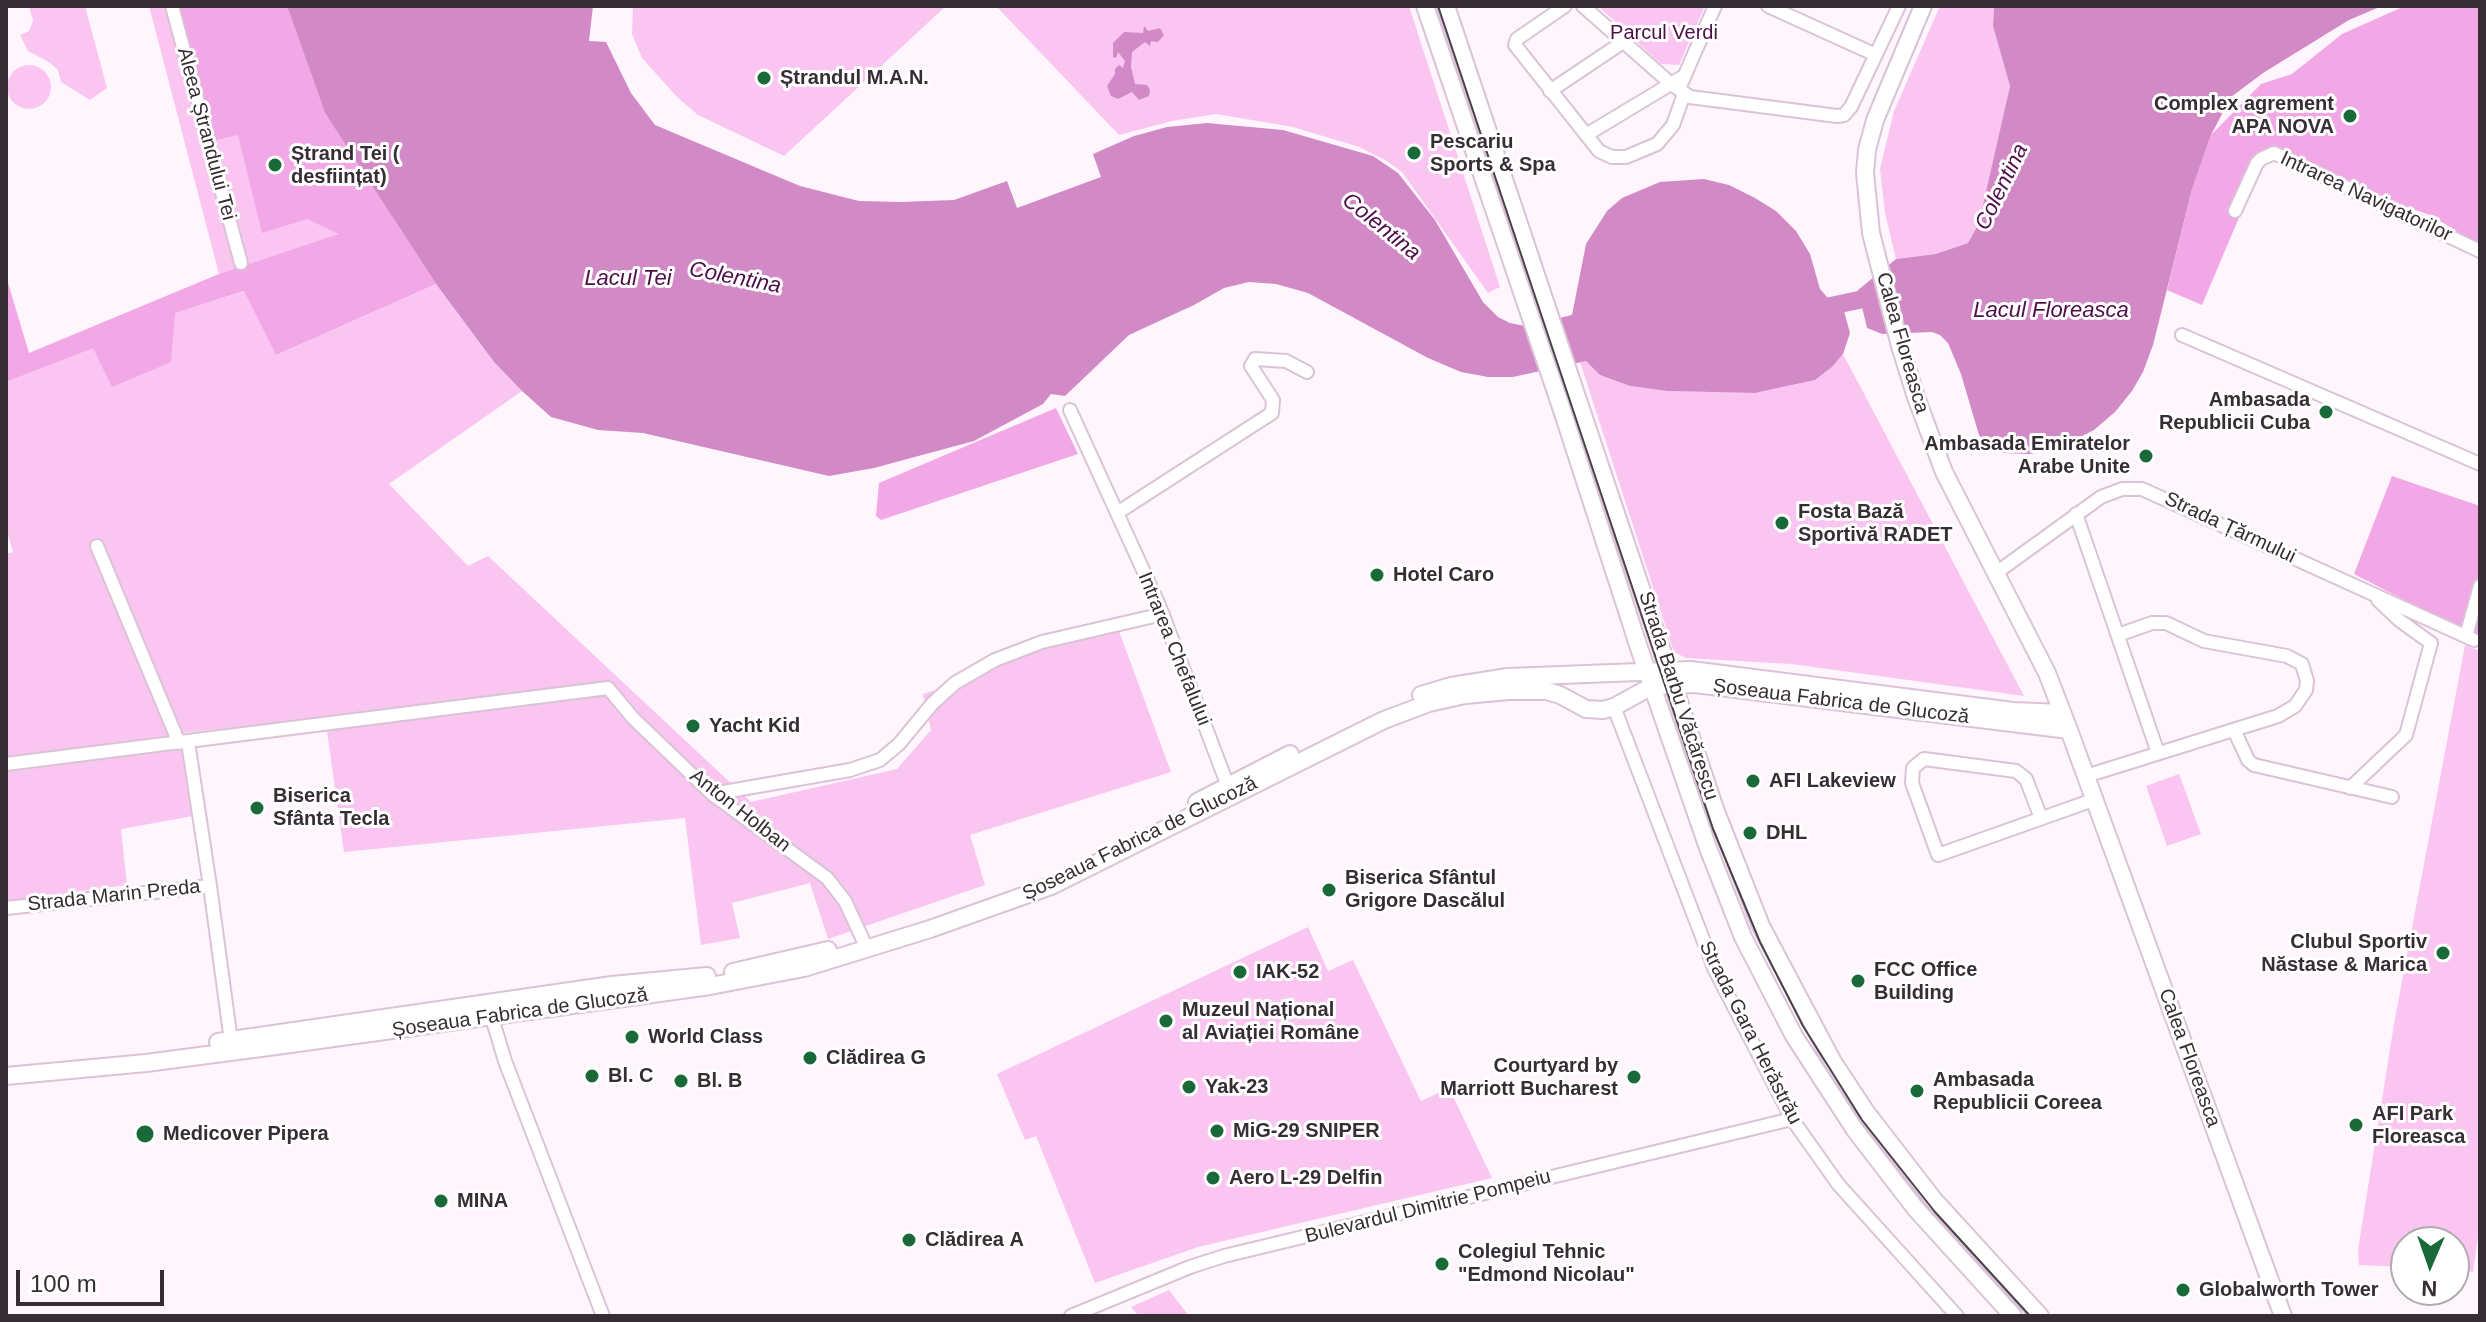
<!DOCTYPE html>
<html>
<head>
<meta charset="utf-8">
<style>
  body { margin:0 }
  #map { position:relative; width:2486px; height:1322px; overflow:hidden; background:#fff5fd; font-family:Arial,sans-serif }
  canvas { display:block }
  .frame { position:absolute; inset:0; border:8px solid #362d35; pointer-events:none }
  .north { position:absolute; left:2390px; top:1226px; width:80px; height:80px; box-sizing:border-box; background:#fff; border:2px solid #afabae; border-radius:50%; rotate:182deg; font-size:22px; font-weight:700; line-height:32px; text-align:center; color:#362d35 }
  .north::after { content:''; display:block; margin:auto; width:28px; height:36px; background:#196939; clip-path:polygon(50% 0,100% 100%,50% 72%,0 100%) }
  .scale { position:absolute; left:16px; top:1270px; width:148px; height:36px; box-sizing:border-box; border:4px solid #362d35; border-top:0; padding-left:10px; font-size:24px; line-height:28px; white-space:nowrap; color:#362d35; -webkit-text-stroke:6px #fff; paint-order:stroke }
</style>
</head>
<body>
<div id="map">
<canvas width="2486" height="1322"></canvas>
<div class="frame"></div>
<div class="north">N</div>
<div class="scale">100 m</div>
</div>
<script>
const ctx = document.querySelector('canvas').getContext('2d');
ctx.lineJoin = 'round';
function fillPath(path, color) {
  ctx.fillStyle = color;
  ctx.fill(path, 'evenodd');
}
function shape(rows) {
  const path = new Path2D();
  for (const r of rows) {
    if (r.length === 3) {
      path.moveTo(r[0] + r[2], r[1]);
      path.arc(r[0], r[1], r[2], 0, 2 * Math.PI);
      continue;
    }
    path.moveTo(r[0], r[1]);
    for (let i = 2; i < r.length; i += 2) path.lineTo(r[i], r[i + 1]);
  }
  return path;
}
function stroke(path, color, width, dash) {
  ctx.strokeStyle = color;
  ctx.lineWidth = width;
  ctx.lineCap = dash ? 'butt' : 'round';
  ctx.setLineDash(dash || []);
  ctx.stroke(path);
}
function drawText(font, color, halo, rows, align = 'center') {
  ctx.font = font + ' Arial,sans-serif';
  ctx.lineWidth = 6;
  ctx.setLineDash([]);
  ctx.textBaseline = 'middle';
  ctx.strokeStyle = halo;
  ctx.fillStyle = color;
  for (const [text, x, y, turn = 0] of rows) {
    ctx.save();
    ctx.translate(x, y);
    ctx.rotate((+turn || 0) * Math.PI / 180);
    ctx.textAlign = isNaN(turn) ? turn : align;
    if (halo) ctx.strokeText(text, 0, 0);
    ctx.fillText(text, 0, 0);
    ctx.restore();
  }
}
fillPath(shape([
  [29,6,85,6,107,88,90,100,61,82,58,70,49,62,28,51,20,35,29,31,33,21],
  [149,6,287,6,325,113,394,217,219,274],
  [633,6,946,6,784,156,698,115,677,97,642,58,632,34],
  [996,6,1409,6,1500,287,1488,293,1402,172,1385,160,1359,147,1293,127,1216,114,1172,121,1119,135],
  [1598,6,1705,6,1679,65,1661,64],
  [1940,6,1994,6,1993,26,2010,85,1988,190,1979,223,1968,243,1937,254,1896,259,1885,213,1880,169,1894,111],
  [29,87,22],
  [436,284,494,362,522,391,389,484,468,566,488,556,751,802,897,769,931,730,923,694,936,690,987,660,1116,623,1171,772,970,835,985,885,828,939,810,883,732,903,740,938,701,945,685,818,344,852,325,717,183,733,193,816,121,829,127,885,6,901,6,554,13,552,6,528,6,382,94,347,113,386,174,313,245,291,276,355],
  [1843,354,2024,696,1792,664,1686,658,1674,652,1580,362,1587,361,1600,375,1630,386,1667,391,1755,393,1815,380,1832,367],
  [2465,645,2480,651,2480,1223,2473,1272,2454,1270,2454,1242,2406,1242,2406,1267,2359,1265,2358,1250,2394,1024],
  [2179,774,2201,834,2167,846,2146,786],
  [1308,927,1328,971,1353,960,1421,1101,1449,1088,1492,1178,1198,1247,1095,1283,1036,1136,1025,1140,997,1074],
  [1169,1290,1189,1316,1139,1316,1131,1307]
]), '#fac6f1');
fillPath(shape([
  [172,6,287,6,325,113,436,284,276,355,244,291,175,313,171,362,112,387,93,348,6,382,6,276,29,353,219,274,339,234,307,219,262,233,238,135,208,142],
  [2405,6,2480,6,2480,245,2430,215,2268,159,2262,163,2202,305,2167,290,2192,189,2211,135,2261,84,2292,74,2342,34],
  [1056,408,1078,454,881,520,876,516,879,483],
  [2392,476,2480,506,2480,636,2443,620,2354,574]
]), '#f2a7e6');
fillPath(shape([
  [287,6,593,6,589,41,606,42,631,93,655,125,800,186,859,201,900,202,954,200,1007,181,1017,208,1101,177,1093,154,1134,136,1167,127,1207,123,1283,130,1373,156,1398,173,1435,220,1483,302,1498,317,1510,323,1525,326,1572,315,1586,244,1607,211,1622,198,1660,182,1704,179,1729,185,1755,198,1776,211,1796,231,1810,254,1820,289,1828,298,1840,296,1850,333,1843,354,1832,367,1815,380,1755,393,1667,391,1630,386,1600,375,1586,361,1513,377,1488,377,1461,372,1428,358,1308,293,1276,284,1249,282,1224,288,1194,305,1129,335,1065,396,1051,394,1043,404,974,441,874,468,829,476,643,433,598,430,551,417,522,391,494,362,436,284,325,113],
  [1994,6,2382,6,2349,20,2263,73,2231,97,2211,135,2192,189,2153,345,2143,372,2132,391,2115,412,2094,430,2054,450,2029,454,2004,453,1988,445,1979,435,1961,374,1948,343,1940,335,1932,332,1882,334,1867,328,1858,290,1896,259,1936,254,1968,243,1979,223,2010,86,1993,26],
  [1144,26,1148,31,1160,28,1164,35,1158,42,1151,41,1150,46,1145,42,1132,52,1131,67,1135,84,1147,85,1150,90,1149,96,1139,100,1132,92,1118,99,1111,96,1107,86,1115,74,1115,69,1119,65,1123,68,1125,61,1118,52,1116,58,1113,57,1113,43,1124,32,1143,33]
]), '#d28ac7');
stroke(shape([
  [1821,308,1882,295]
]), '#d28ac7', 18);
const minor = shape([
  [172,6,241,263],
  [1565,6,1517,39,1515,45,1599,151,1612,157,1626,157,1657,144,1673,125,1684,94],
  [1583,6,1670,83,1690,97,1837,116,1844,115,1851,107,1899,6],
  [1768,6,1876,55],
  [1681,84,1715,6],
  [1550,91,1623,42],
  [1586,135,1684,76],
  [2235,211,2257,163,2261,159,2274,153,2480,251],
  [2182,335,2480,464],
  [1070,410,1159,605,1231,794],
  [1117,513,1272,413,1273,400,1251,366,1255,359,1286,361,1307,372],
  [2076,514,2158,753],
  [97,546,179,743],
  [1996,573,2101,497,2122,489,2142,489,2474,640],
  [2466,636,2480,586],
  [1614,707,1714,968,1792,1119,1838,1184,1957,1316],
  [2234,730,2248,760,2254,765,2392,797],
  [188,742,210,886],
  [6,764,608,688,633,718,712,794,827,878,845,901,863,940],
  [2086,776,2278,716,2295,706,2306,690,2307,681,2302,664,2287,656,2204,641,2166,623,2152,623,2118,635],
  [2350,788,2406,735,2431,643,2399,620,2378,600],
  [712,794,850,770,880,760,899,744,932,704,955,683,995,660,1042,642,1163,614],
  [2041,818,2026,779,2016,771,1924,759,1913,768,1912,783,1938,855,2096,799],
  [6,908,210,886,231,1041],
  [489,1008,505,1061,603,1316],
  [1071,1316,1190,1267,1224,1256,1792,1119]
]);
const major = shape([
  [1425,6,1562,410,1640,651,1708,848,1743,937,1794,1036,1855,1130,1915,1208,2013,1316],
  [1446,6,1715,809,1761,926,1833,1062,1866,1112,1934,1200,2040,1316],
  [1923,6,1875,120,1867,150,1865,173,1871,233,1900,346,1916,397,1944,472,2047,673,2069,730,2283,1316],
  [1421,695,1451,686,1508,677,1691,670,2013,711,2062,713],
  [1197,802,1290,754],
  [733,972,828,950],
  [218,1042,612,985,707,976],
  [6,1076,146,1063,276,1046,710,986,804,968,930,929,1051,886,1384,720,1429,703,1465,695,1509,691,1547,691,1560,695,1586,709,1603,710,1614,707,1652,686,1695,684,2069,730]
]);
stroke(minor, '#dac3d6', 16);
stroke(major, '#dac3d6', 20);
stroke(minor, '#fff', 12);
stroke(major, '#fff', 16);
stroke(shape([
  [1438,6,1713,829,1760,942,1803,1026,1862,1120,1935,1212,2030,1316]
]), '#4a4149', 2);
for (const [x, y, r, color] of [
  [764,78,8,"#196939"],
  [2350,116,8,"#196939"],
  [1414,153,8,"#196939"],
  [275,165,8,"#196939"],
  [2326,412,8,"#196939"],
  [2146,456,8,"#196939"],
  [1782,523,8,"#196939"],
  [1377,575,8,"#196939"],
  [693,726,8,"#196939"],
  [1753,781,8,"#196939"],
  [257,808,8,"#196939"],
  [1750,833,8,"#196939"],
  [1329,890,8,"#196939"],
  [2443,953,8,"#196939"],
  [1240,972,8,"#196939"],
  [1858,981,8,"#196939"],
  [1166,1021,8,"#196939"],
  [632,1037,8,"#196939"],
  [810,1058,8,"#196939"],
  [592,1076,8,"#196939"],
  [1634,1077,8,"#196939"],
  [681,1081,8,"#196939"],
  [1189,1087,8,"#196939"],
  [1917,1091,8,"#196939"],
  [2356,1125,8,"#196939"],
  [1217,1131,8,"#196939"],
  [145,1134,10,"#196939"],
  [1213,1178,8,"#196939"],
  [441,1201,8,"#196939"],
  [909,1240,8,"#196939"],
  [1442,1264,8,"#196939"],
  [2183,1290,8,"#196939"]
]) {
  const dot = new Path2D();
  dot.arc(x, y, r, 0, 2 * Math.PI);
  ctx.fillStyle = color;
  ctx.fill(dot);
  stroke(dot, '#fff', 3);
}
drawText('20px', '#4e0d48', '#fff', [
  ["Parcul Verdi",1664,33]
]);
drawText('bold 20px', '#362d35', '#fff', [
  ["Ștrandul M.A.N.",780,78],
  ["Complex agrement",2334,104,"right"],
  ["APA NOVA",2334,127,"right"],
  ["Pescariu",1430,142],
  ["Sports & Spa",1430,165],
  ["Ștrand Tei (",291,154],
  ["desființat)",291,177],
  ["Ambasada",2310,400,"right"],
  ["Republicii Cuba",2310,423,"right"],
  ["Ambasada Emiratelor",2130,444,"right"],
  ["Arabe Unite",2130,467,"right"],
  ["Fosta Bază",1798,512],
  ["Sportivă RADET",1798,535],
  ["Hotel Caro",1393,575],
  ["Yacht Kid",709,726],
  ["AFI Lakeview",1769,781],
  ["Biserica",273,796],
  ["Sfânta Tecla",273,819],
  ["DHL",1766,833],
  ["Biserica Sfântul",1345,878],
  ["Grigore Dascălul",1345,901],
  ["Clubul Sportiv",2427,942,"right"],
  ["Năstase & Marica",2427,965,"right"],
  ["FCC Office",1874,970],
  ["Building",1874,993],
  ["IAK-52",1256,972],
  ["Muzeul Național",1182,1010],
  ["al Aviației Române",1182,1033],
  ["World Class",648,1037],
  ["Clădirea G",826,1058],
  ["Courtyard by",1618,1066,"right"],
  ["Marriott Bucharest",1618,1089,"right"],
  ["Bl. C",608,1076],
  ["Ambasada",1933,1080],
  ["Republicii Coreea",1933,1103],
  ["Bl. B",697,1081],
  ["Yak-23",1205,1087],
  ["AFI Park",2372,1114],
  ["Floreasca",2372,1137],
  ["MiG-29 SNIPER",1233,1131],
  ["Medicover Pipera",163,1134],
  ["Aero L-29 Delfin",1229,1178],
  ["MINA",457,1201],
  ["Clădirea A",925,1240],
  ["Colegiul Tehnic",1458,1252],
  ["\"Edmond Nicolau\"",1458,1275],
  ["Globalworth Tower",2199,1290]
], 'left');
drawText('20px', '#362d35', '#fff', [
  ["Aleea Ștrandului Tei",206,134,75],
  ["Intrarea Navigatorilor",2366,197,25],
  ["Calea Floreasca",1902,343,74],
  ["Strada Țărmului",2230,528,25],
  ["Intrarea Chefalului",1174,649,68],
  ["Strada Barbu Văcărescu",1678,696,72],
  ["Șoseaua Fabrica de Glucoză",1841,702,7],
  ["Anton Holban",740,811,38],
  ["Șoseaua Fabrica de Glucoză",1140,839,-26],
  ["Strada Marin Preda",114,896,-6],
  ["Șoseaua Fabrica de Glucoză",520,1013,-8],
  ["Strada Gara Herăstrău",1750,1033,63],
  ["Calea Floreasca",2189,1058,70],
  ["Bulevardul Dimitrie Pompeiu",1428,1207,-14]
]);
drawText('italic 22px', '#4e0d48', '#fff', [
  ["Colentina",2002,187,-64],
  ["Colentina",1381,227,39],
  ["Colentina",735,278,11],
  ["Lacul Tei",628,279],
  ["Lacul Floreasca",2051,311]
]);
</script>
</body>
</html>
